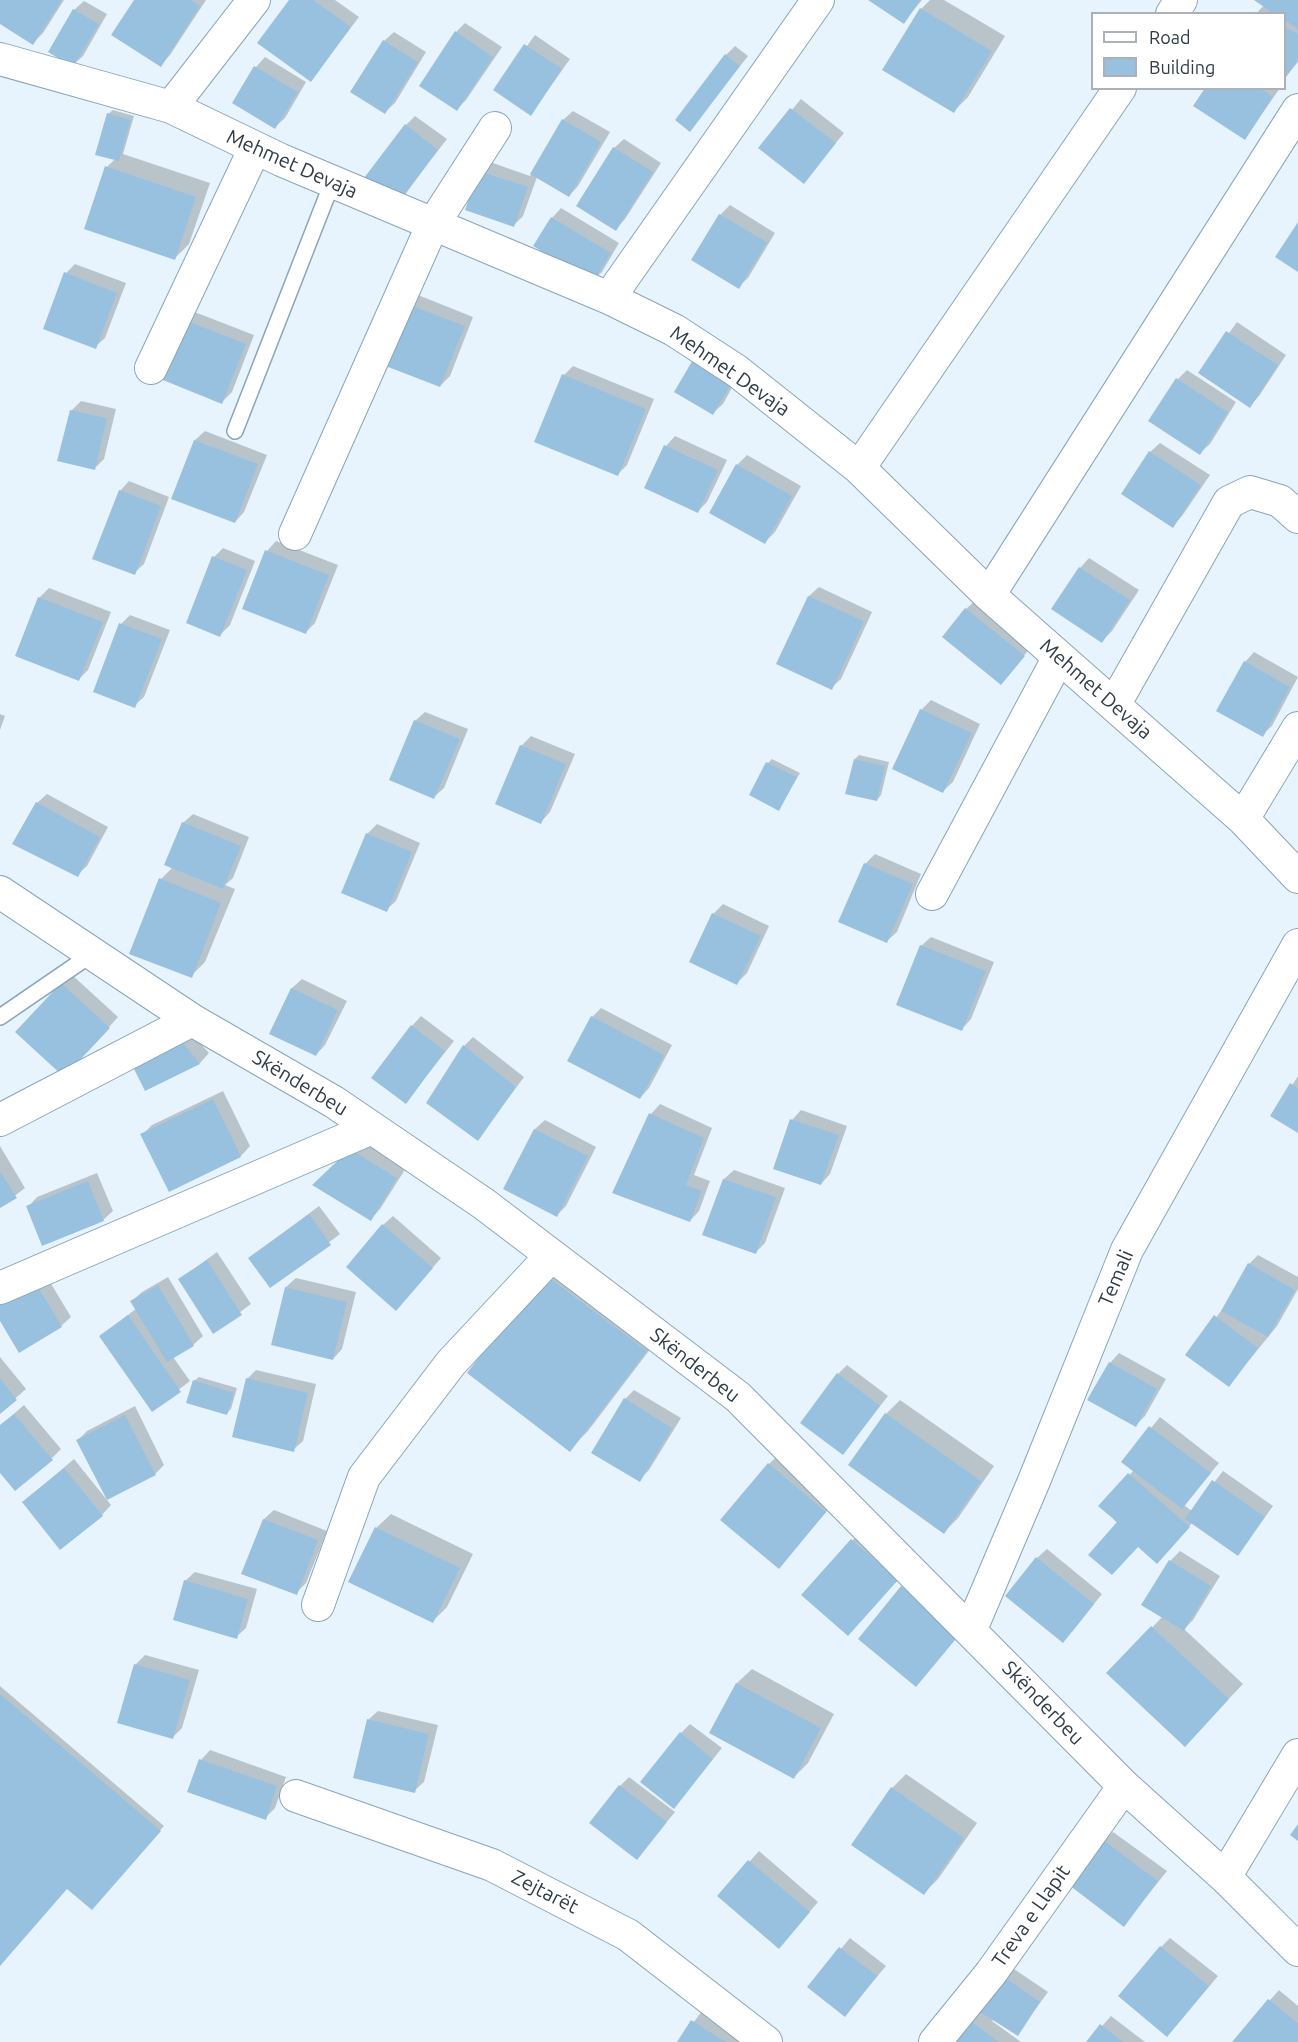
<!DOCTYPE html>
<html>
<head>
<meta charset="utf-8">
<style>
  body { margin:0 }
  #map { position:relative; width:1298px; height:2042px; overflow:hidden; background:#e8f4fd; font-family:Ubuntu,sans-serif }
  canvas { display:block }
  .legend { position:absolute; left:1091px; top:12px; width:195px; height:78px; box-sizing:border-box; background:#fff; border:2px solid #acb1b5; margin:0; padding:8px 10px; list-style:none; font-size:18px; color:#303c45 }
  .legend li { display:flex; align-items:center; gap:12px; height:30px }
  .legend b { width:30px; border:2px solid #acb1b5 }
</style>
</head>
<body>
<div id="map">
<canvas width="1298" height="2042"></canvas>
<ul class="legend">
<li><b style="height:8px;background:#fff"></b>Road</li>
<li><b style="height:16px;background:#98c1df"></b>Building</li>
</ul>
</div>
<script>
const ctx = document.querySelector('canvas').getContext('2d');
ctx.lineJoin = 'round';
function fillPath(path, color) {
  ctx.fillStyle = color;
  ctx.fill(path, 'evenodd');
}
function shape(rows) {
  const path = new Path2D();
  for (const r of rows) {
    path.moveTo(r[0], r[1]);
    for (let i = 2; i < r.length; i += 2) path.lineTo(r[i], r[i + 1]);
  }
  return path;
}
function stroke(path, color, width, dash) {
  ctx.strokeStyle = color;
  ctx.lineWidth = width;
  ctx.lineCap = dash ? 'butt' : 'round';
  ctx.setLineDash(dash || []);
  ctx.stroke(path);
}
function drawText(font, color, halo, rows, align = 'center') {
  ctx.font = font + ' Ubuntu,sans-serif';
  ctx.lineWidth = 6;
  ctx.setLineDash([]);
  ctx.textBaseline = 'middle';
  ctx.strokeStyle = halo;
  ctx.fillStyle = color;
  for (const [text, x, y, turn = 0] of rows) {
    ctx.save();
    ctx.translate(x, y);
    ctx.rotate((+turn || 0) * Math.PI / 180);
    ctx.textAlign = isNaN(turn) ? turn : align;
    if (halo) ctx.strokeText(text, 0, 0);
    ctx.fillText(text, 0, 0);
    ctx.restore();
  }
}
fillPath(shape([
  [0,0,64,0,43,33,33,43,0,22],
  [136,0,206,0,170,55,161,65],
  [290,0,335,0,359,17,311,80],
  [870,0,922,0,904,22],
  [930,0,944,0,1005,36,968,97,954,111,921,9],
  [1256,0,1298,0,1298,62,1284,79,1284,14,1256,14,1264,5],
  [84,1,107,14,83,56,73,65,74,10],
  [465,23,502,47,466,100,457,109,456,32],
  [394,32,426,52,395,103,385,112,384,41],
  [535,35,570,59,531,114,495,90],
  [735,46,748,56,690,130,726,55],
  [265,57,306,82,285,118,275,127,234,103,256,67],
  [1206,88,1280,88,1245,138],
  [801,99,844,133,804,182,760,148],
  [113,110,134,116,123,154,210,183,189,244,175,258,107,167,115,159,108,114],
  [573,111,610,132,578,186,569,196,537,177,523,216,514,225,467,209,490,162,530,176,563,120],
  [415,116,447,139,398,202,406,125],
  [624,139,661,163,625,219,616,229,614,148],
  [730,205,775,233,748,278,738,287,693,260,720,215],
  [561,208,619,243,602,272,592,281,552,218],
  [75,264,126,283,105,338,95,347,66,273],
  [418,295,473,317,450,376,440,386,385,364],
  [192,311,254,335,232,392,222,402,160,378],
  [1237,322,1286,355,1259,396,1250,406,1200,373],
  [573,366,654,399,627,465,618,474,564,375],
  [1187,370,1236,402,1210,444,1200,453,1178,379],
  [741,371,723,404,713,413,676,392],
  [81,401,116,409,104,459,94,469,71,411],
  [205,431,267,455,244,512,235,522,173,498,195,440],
  [675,436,727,460,707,502,698,511,666,446],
  [1160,443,1210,475,1182,516,1173,526,1150,452],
  [747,455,801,486,775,532,765,542,737,465],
  [129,481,169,497,144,564,134,573,120,491],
  [276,541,338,565,315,623,306,632,244,608,267,551],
  [223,548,255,561,230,625,220,635,214,557],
  [1089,558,1139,590,1112,631,1102,641,1080,568],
  [819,587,872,612,841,679,831,688,778,663,809,596],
  [49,588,111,612,88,670,79,679,39,598],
  [976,600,1033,645,1001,683,966,609],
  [130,615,170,630,144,697,134,706,121,624],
  [1254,652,1298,677,1272,726,1262,735,1245,662],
  [931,700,980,724,953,782,943,791,894,768,922,709],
  [425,712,468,729,444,788,434,797,415,721],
  [0,714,5,716,0,730],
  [531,736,575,754,550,812,541,822,497,803,521,746],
  [859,755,889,762,881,795,877,800,855,759],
  [772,759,800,773,779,809,768,763],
  [47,794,108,827,87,866,77,875,37,803],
  [193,814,249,837,233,878,225,885,235,889,205,962,191,976,161,879,173,867,183,823],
  [377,824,420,843,396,901,386,910,367,834],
  [875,854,921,874,897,932,887,941,865,864],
  [723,904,769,926,747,973,737,983,713,914],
  [931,937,994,962,971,1019,962,1029,921,946],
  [71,974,118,1017,74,1066,17,1032],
  [302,979,347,1001,325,1045,316,1055,271,1034,292,988],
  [601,1008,672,1045,649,1088,640,1098,592,1017],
  [421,1016,454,1041,406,1102,412,1026],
  [193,1035,209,1053,200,1063,145,1089,135,1068],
  [473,1037,524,1077,478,1139,464,1046],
  [1298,1076,1298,1131,1272,1116],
  [223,1091,250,1146,241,1156,169,1190,142,1135,152,1125],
  [660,1104,712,1128,694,1175,710,1181,699,1211,690,1221,614,1192,651,1114],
  [801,1110,847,1126,830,1174,821,1184,792,1120],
  [545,1120,596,1147,566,1206,557,1215,505,1188,535,1129],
  [361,1141,406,1168,380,1209,371,1219,314,1185],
  [0,1146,25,1188,0,1207],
  [734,1170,785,1188,765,1243,756,1252,724,1179],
  [97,1173,113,1211,103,1220,28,1207,37,1197],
  [319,1206,340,1234,271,1286,250,1258],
  [393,1216,441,1258,406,1299,383,1225],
  [217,1252,251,1304,213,1332,180,1279],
  [563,1255,664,1331,588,1431,569,1450,469,1373],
  [1258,1255,1298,1277,1298,1289,1277,1326,1229,1385,1187,1355,1225,1306,1249,1264],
  [44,1272,71,1317,61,1326,0,1318],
  [168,1277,203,1336,193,1345,173,1357,190,1381,152,1410,101,1336,137,1308,132,1301,142,1292],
  [296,1278,356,1292,342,1349,333,1359,286,1287],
  [1119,1353,1166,1379,1145,1416,1136,1425,1110,1363],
  [0,1357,26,1389,0,1412],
  [847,1365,888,1396,843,1453,838,1374],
  [256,1370,316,1384,303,1441,293,1450,247,1379],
  [199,1377,237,1388,231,1409,226,1414,194,1381],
  [634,1390,681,1418,649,1470,639,1480,625,1399],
  [900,1400,994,1466,958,1518,944,1532,886,1414],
  [24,1405,61,1449,51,1459,0,1471,0,1426],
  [135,1406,164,1465,155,1474,78,1440,87,1431],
  [1160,1417,1219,1463,1184,1505,1192,1511,1223,1471,1273,1506,1238,1554,1193,1522,1167,1552,1138,1545,1101,1506,1134,1470,1123,1462],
  [783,1450,839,1497,779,1567,769,1464],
  [74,1459,111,1505,102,1515,24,1502],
  [274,1510,327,1531,306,1583,296,1593,243,1573,264,1519],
  [391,1514,473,1554,447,1607,433,1621,376,1528],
  [862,1530,906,1570,857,1625,803,1595],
  [1047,1549,1102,1594,1072,1632,1037,1558],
  [1180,1551,1220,1576,1193,1620,1184,1629,1243,1684,1199,1730,1109,1673,1163,1616,1143,1605,1170,1561],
  [195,1572,257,1589,246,1628,236,1637,185,1581],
  [145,1655,199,1670,182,1728,172,1738,135,1665],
  [752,1669,834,1714,808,1763,794,1777,711,1733,737,1683],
  [0,1686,164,1826,96,1904,67,1887,0,1964],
  [378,1711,438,1725,424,1782,414,1791,368,1720],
  [690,1724,722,1748,674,1807,681,1733],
  [210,1750,286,1777,275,1808,265,1818,201,1760],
  [906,1774,977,1823,938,1879,924,1893,892,1788],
  [629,1777,675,1812,637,1858,620,1786],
  [1113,1832,1167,1871,1124,1925,1104,1841],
  [759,1851,818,1902,788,1937,719,1896],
  [850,1938,886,1966,845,2015,809,1987],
  [1170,1938,1218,1976,1176,2026,1161,1947],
  [1014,1969,1048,1992,1017,2034,994,2019,992,2021,1021,2042,952,2042],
  [1279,1990,1298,2006,1298,2042,1233,2042],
  [702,2011,750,2042,679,2042],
  [1111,2016,1145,2042,1088,2042]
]), '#0003');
fillPath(shape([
  [0,0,62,0,33,45,0,24],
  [134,0,191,0,200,6,161,67,111,35],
  [289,0,313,0,351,27,311,82,257,43],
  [868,0,920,0,904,24],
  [1254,0,1298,0,1298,29,1284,20,1284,14,1274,14],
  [920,8,992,51,954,113,882,70],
  [73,9,99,24,73,67,48,52],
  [1284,26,1298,34,1298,60,1284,80],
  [455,31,493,57,457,111,419,86],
  [383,40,418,62,385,114,350,92],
  [524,44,562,69,531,116,493,90],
  [725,54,740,66,690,132,675,120],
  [254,66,298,92,275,129,232,103],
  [1205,88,1260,88,1273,97,1245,140,1193,106],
  [790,108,836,143,804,184,758,148],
  [107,113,131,120,119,161,95,155],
  [562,119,601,142,569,197,530,174],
  [405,124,438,150,398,204,364,178],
  [613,147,653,172,616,231,576,206],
  [105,166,196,197,175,260,84,229],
  [479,171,528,187,514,227,465,210],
  [719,214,767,242,739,289,691,260],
  [551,217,611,253,593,283,533,246],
  [1298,222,1298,272,1275,257],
  [64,272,117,293,96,349,43,329],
  [407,304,465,326,440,387,383,365],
  [182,319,246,344,222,404,158,378],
  [1226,331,1278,365,1250,408,1198,373],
  [694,358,733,381,713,415,674,392],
  [562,374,646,409,618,476,534,442],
  [1176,378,1228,412,1200,455,1148,421],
  [70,410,107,418,95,470,57,461],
  [194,440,258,464,235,523,171,499],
  [664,445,718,470,698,513,644,488],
  [1149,451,1201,485,1173,528,1121,494],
  [736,464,792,496,765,544,709,513],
  [119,490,161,506,135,575,92,559],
  [265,550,329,575,306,634,242,609],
  [212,556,247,570,220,637,186,623],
  [1079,567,1130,600,1102,643,1051,609],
  [808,596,864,621,832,690,776,664],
  [38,597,103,622,79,681,15,656],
  [965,608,1025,656,1001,685,942,637],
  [119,623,162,639,135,708,93,692],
  [1244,661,1290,687,1263,737,1216,711],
  [920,709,972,733,943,793,892,769],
  [414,720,460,739,434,799,389,780],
  [520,745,566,764,541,824,495,804],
  [854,759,885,766,877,801,845,794],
  [766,762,797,777,779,811,749,795],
  [36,802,100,837,78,877,12,844],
  [182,822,241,846,223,889,164,865],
  [366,833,412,852,387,912,341,893],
  [864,863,913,884,887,943,838,922],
  [159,878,221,903,192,978,129,954],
  [712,913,761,936,737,985,689,962],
  [920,945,986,971,962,1031,896,1005],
  [61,983,110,1028,64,1077,15,1032],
  [291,988,338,1010,316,1056,269,1034],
  [591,1016,664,1055,640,1099,567,1061],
  [411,1025,445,1051,406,1104,371,1078],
  [183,1043,200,1064,145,1091,133,1067],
  [463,1045,516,1087,478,1141,426,1103],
  [1290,1083,1298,1088,1298,1133,1270,1116],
  [213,1099,241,1157,169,1192,140,1134],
  [649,1113,704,1138,686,1185,702,1191,690,1222,612,1193],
  [790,1119,839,1135,821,1185,773,1169],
  [534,1129,588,1156,557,1217,503,1189],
  [350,1149,397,1178,371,1221,312,1185],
  [0,1171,17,1198,0,1208],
  [723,1179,776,1197,756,1254,702,1235],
  [88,1181,104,1221,42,1246,26,1206],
  [309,1214,331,1245,270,1288,248,1258],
  [382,1224,433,1268,396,1311,346,1267],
  [207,1260,242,1315,213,1334,178,1279],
  [1248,1263,1295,1290,1268,1337,1221,1311],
  [543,1273,647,1351,570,1452,467,1373],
  [34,1280,62,1327,19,1353,0,1321,0,1300],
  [158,1285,194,1346,167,1362,130,1301],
  [285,1287,347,1302,333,1360,271,1345],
  [128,1315,181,1392,152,1412,99,1336],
  [1214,1315,1258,1348,1229,1387,1185,1355],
  [1109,1362,1157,1389,1136,1427,1087,1400],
  [837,1373,880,1406,843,1455,800,1423],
  [0,1378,17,1400,0,1414],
  [246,1378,308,1393,294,1452,232,1437],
  [193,1380,234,1393,227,1415,186,1403],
  [624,1398,672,1428,640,1482,591,1453],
  [885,1413,981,1481,944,1534,848,1465],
  [14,1414,53,1460,15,1491,0,1473,0,1425],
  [125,1415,156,1475,107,1500,76,1440],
  [1149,1426,1211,1473,1182,1509,1121,1462],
  [768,1463,826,1512,779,1569,720,1520],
  [64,1468,103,1516,60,1550,22,1502],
  [1128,1473,1190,1527,1157,1564,1138,1547,1112,1575,1088,1555,1117,1522,1098,1506],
  [1212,1480,1265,1517,1238,1556,1185,1519],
  [263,1519,318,1540,297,1595,241,1574],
  [375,1527,460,1568,433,1623,348,1582],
  [851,1539,898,1580,848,1636,801,1595],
  [1036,1557,1094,1604,1063,1643,1005,1596],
  [1169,1560,1211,1586,1184,1631,1141,1605],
  [184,1580,248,1599,237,1639,173,1620],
  [901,1586,960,1634,916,1687,858,1639],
  [1151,1626,1229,1699,1185,1747,1106,1673],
  [134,1664,190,1680,173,1739,117,1723],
  [736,1683,821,1728,794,1779,709,1733],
  [0,1694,161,1831,92,1910,67,1889,0,1966],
  [367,1719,429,1734,415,1793,353,1778],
  [680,1732,713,1759,674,1809,640,1782],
  [199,1759,277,1786,266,1820,187,1792],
  [619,1785,667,1822,637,1860,589,1823],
  [891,1787,964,1838,924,1895,851,1845],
  [1298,1824,1298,1841,1290,1835],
  [1103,1840,1158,1881,1124,1927,1069,1885],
  [748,1860,810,1912,779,1949,717,1896],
  [1160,1946,1209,1986,1167,2037,1118,1996],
  [839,1947,877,1976,845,2017,807,1987],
  [1004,1977,1040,2002,1018,2036,977,2010],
  [1268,1999,1298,2023,1298,2042,1232,2042],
  [968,2019,999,2042,950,2042],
  [691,2020,726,2042,677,2042],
  [1100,2024,1123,2042,1086,2042]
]), '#98c1df');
const service = shape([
  [235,431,332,183],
  [0,1017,92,954]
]);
const minor = shape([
  [1172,14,1181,0],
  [0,59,171,107,281,160,609,298,674,330,737,371,859,468,989,595,1243,819,1298,877],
  [171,107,254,0],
  [609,298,818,0],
  [151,368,255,148],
  [859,468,1120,88],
  [295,534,432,226,495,128],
  [989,595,1298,110],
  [1114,705,1229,502,1250,492,1280,501,1298,517],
  [1243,819,1298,728],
  [0,892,192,1020,334,1102,484,1204,738,1397,1124,1786,1225,1877,1298,1950],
  [932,894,1059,657],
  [0,1120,192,1020],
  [0,1288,372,1128],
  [318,1605,364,1477,451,1363,551,1256],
  [971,1629,1034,1481,1127,1250,1298,945],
  [296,1796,492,1865,628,1935,766,2042],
  [1225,1877,1298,1755],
  [935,2042,991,1973,1124,1786]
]);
stroke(service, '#88a5ba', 18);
stroke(minor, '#88a5ba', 34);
stroke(service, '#fff', 15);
stroke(minor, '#fff', 32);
drawText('20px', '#303c45', '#fff', [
  ["Mehmet Devaja",292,164,24],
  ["Mehmet Devaja",730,371,35],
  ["Mehmet Devaja",1096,689,41],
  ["Skënderbeu",300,1083,31],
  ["Temali",1116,1278,-67],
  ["Skënderbeu",695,1365,38],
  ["Skënderbeu",1043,1703,46],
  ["Zejtarët",545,1892,27],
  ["Treva e Llapit",1031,1916,-55]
]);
</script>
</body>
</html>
